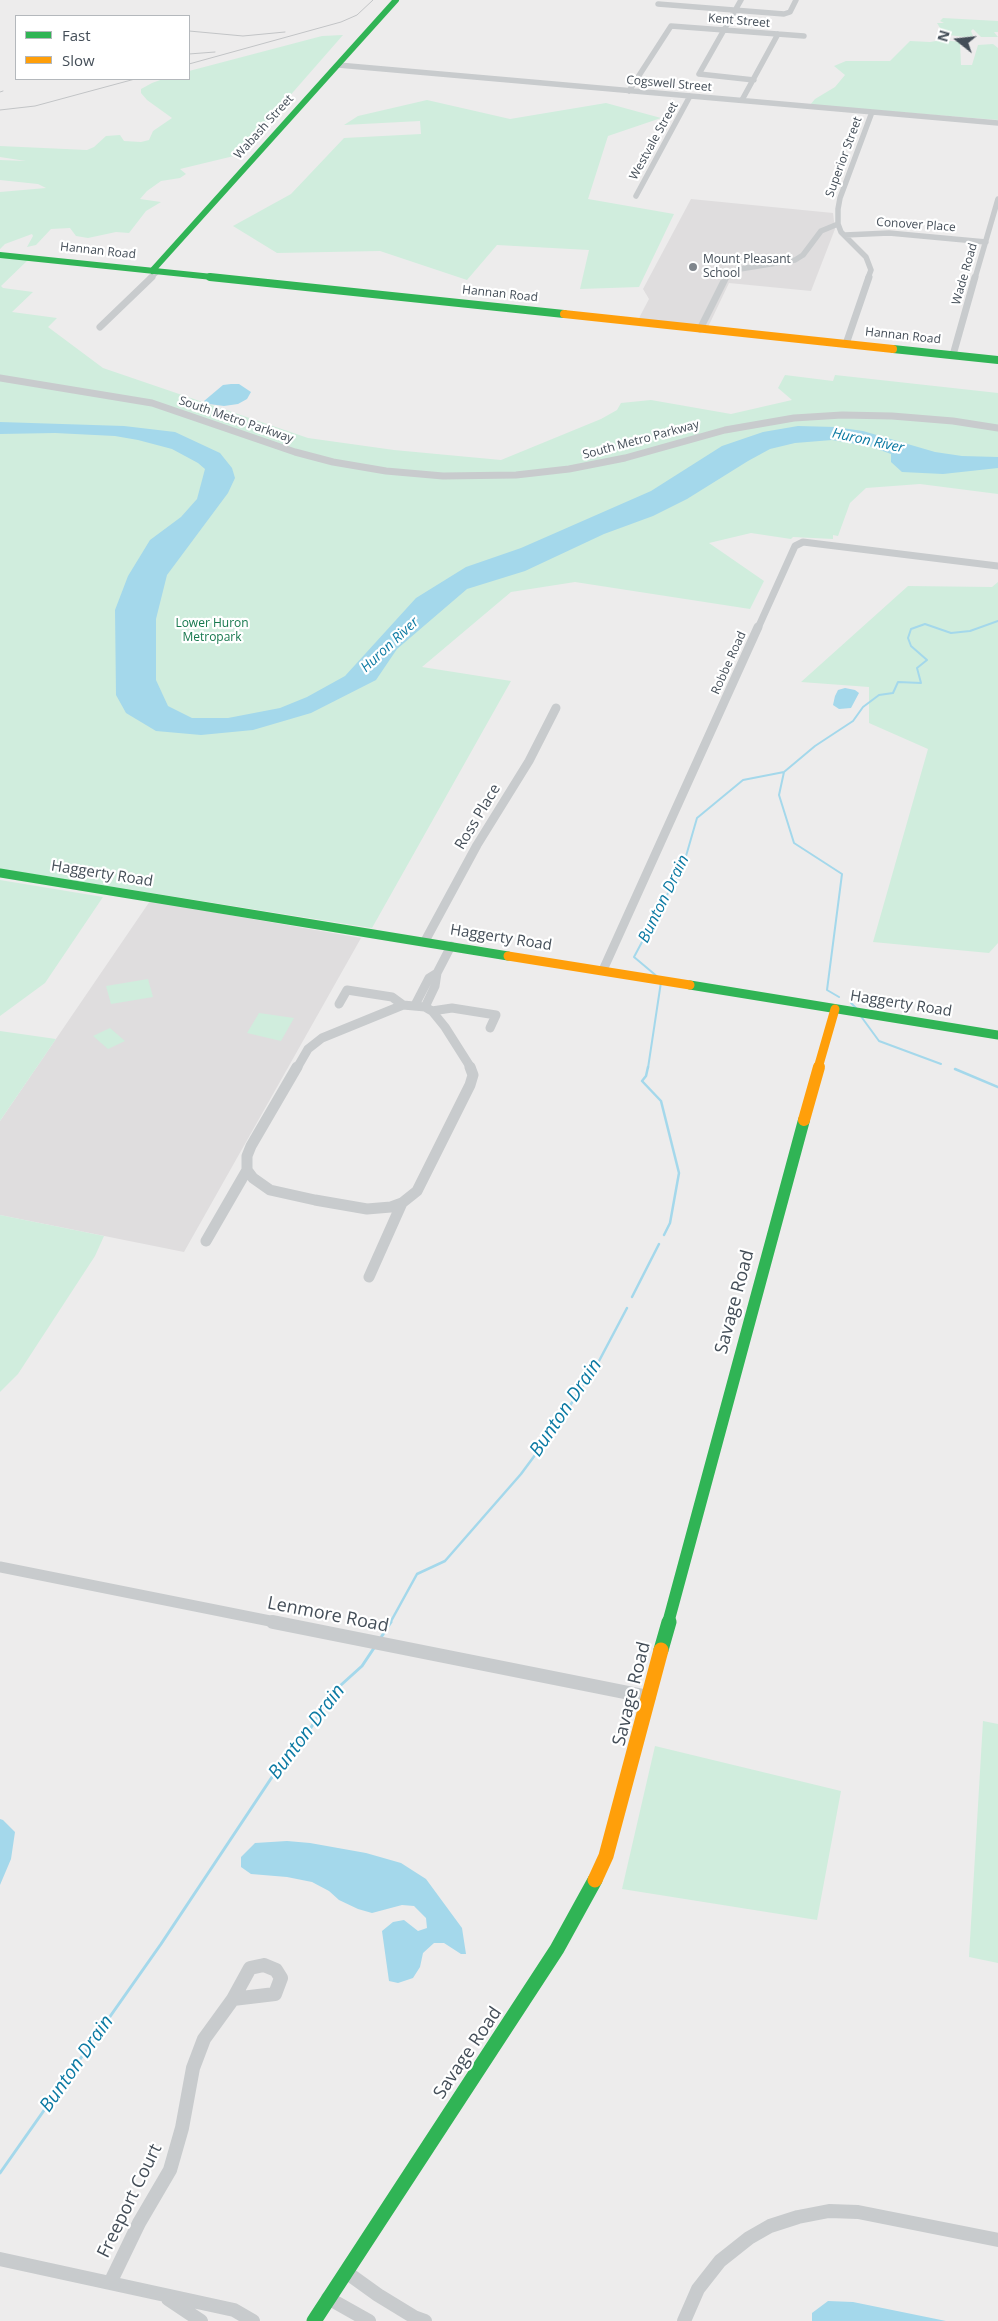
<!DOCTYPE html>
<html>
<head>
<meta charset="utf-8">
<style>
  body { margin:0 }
  #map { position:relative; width:998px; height:2321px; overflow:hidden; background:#edecec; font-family:"Open Sans",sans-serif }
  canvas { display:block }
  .legend { position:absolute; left:15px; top:15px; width:175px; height:65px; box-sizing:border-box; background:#fff; border:1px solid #b4b8bc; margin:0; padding:6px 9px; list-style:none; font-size:15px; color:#444e58 }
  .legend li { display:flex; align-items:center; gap:10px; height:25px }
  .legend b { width:25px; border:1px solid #b4b8bc }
  .north { position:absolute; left:933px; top:15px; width:50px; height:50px; -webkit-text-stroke:4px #fff; paint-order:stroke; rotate:286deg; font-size:14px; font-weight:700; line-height:20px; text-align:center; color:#444e58 }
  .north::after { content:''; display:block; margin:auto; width:18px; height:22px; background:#444e58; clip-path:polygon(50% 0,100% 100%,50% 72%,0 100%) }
</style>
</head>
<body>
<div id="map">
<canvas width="998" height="2321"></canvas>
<ul class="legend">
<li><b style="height:6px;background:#30b455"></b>Fast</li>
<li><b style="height:6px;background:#ff9f0a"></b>Slow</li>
</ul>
<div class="north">N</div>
</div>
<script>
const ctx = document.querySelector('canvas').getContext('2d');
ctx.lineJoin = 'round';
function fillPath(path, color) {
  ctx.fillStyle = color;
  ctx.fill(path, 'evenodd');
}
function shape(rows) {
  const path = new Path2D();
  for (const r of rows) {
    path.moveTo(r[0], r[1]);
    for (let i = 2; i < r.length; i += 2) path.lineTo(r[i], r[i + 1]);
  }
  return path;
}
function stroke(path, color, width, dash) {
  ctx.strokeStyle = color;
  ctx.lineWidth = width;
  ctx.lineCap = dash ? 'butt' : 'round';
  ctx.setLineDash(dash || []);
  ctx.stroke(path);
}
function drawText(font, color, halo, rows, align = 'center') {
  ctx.font = font + ' "Open Sans",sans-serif';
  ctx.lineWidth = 4.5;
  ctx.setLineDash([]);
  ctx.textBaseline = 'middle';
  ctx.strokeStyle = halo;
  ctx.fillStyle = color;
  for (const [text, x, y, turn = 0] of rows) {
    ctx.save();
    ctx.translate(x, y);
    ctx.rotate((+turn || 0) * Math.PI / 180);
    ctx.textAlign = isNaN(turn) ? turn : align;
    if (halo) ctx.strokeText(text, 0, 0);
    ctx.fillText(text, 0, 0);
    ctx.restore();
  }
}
fillPath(shape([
  [691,199,833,213,835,229,811,291,729,283,708,327,638,320,649,299,643,289],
  [150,901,361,938,184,1252,0,1215,0,1121]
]), '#dfddde');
fillPath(shape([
  [943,18,998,21,998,32,994,32,998,37,981,37,973,29,971,31,973,36,964,37,949,35,945,32,946,30,940,28,937,23,944,23,940,21],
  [343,35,238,155,180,169,186,174,180,178,161,181,147,191,140,199,161,202,146,211,129,233,116,232,88,238,76,236,70,228,51,229,36,245,27,247,33,236,32,234,5,244,0,249,0,192,46,188,38,184,0,180,0,160,26,161,0,157,0,146,87,150,94,147,106,136,120,135,124,141,141,142,149,140,153,131,172,118,147,100,141,93,141,89,152,83,163,79,189,79,189,71,322,36],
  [942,40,960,42,961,65,972,65,978,45,993,44,998,48,998,120,810,105,815,99,835,87,845,75,834,66,846,61,890,61,910,41,930,42],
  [427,100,510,119,606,103,661,118,608,136,588,199,674,214,639,287,580,289,589,250,497,245,467,280,380,251,277,253,233,226,291,194,344,138,421,134,420,121,344,125,358,116],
  [0,257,28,260,1,286,3,288,33,292,12,312,57,318,48,327,103,368,308,438,394,450,501,460,601,419,617,410,621,403,651,400,731,414,792,400,778,388,785,375,833,381,835,375,998,393,998,494,920,484,866,488,850,503,838,536,833,535,833,539,793,537,791,539,751,533,709,543,764,581,750,609,575,582,511,592,422,667,511,681,372,928,0,869],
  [998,582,998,943,989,953,873,942,928,749,869,723,869,687,801,682,908,586,992,587],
  [0,880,103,897,45,983,0,1016],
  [148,979,153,997,111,1004,106,986],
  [259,1013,294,1018,281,1041,247,1033],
  [110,1028,125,1041,108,1049,93,1036],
  [0,1031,56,1039,0,1121],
  [0,1215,104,1236,95,1256,18,1374,0,1392],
  [983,1721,998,1724,998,1963,969,1957],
  [655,1746,841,1791,817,1920,622,1889]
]), '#d0eddd');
fillPath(shape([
  [231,384,239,384,251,392,247,399,238,404,224,406,209,404,204,401,223,385],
  [0,422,124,426,175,432,220,453,232,468,235,478,228,493,167,575,156,619,156,680,168,706,192,718,228,718,280,708,307,697,345,676,416,598,466,567,521,548,651,491,722,446,763,432,798,426,835,427,863,431,935,452,962,456,998,457,998,468,943,474,902,472,891,462,891,454,869,446,832,440,795,443,770,449,748,461,687,499,653,516,604,534,525,571,467,589,397,649,376,680,311,713,253,730,201,735,156,731,126,713,116,695,115,610,128,576,150,540,181,517,197,499,205,469,198,463,172,449,138,440,115,436,55,433,0,434],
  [845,688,855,690,859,693,851,708,839,709,833,705,835,696,838,690],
  [0,1819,3,1820,15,1832,11,1859,0,1885],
  [287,1841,310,1843,366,1853,401,1863,426,1879,462,1928,466,1954,461,1954,444,1943,434,1943,423,1953,420,1967,413,1978,398,1983,389,1981,382,1931,393,1922,404,1920,418,1931,427,1928,426,1918,414,1906,402,1905,372,1913,358,1909,339,1900,329,1891,312,1882,287,1877,251,1874,241,1867,241,1857,255,1843],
  [828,2301,853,2302,946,2321,812,2321,812,2313]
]), '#a4d8eb');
stroke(shape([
  [784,772,779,795,794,843,842,874,827,990,839,997],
  [659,978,634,957,684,863,697,818,743,780,784,772,815,746,853,721,863,707,879,695,893,693,898,682,921,683,917,668,927,660,911,646,908,638,911,629,925,624,951,633,970,631,998,621],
  [851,1003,858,1010],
  [860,1015,879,1041,941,1064],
  [648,1068,661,982]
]), '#a4d8eb', 2);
stroke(shape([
  [648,1067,646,1076,642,1081,661,1101,679,1173,670,1223,664,1235],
  [955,1069,998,1087],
  [632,1297,659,1244],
  [390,1623,417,1574,445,1561,521,1474,558,1424,599,1361,627,1308]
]), '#a4d8eb', 2.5);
stroke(shape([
  [380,1639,391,1622],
  [0,2173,161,1944,282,1762,303,1741,331,1694,362,1666,374,1648]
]), '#a4d8eb', 3);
stroke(shape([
  [741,0,699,74,754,80],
  [658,4,784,14,790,12,796,0],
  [338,65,998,123],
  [629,91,671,26,804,36],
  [742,100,778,34],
  [636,196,690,96],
  [845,235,889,233,986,242],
  [150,278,158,271],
  [726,278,729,273,740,269,795,260,803,255,821,231,838,224],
  [868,278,871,270,866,257,841,232,838,224,838,209,840,198,872,112],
  [975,278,998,199]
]), '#c8cbcd', 5.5);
stroke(shape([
  [100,327,152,277],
  [700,329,726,277],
  [846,344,869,277],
  [953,355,975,277],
  [0,378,152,403,295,452,333,462,386,471,443,476,516,475,569,469,625,458,725,430,794,418,842,415,892,416,953,421,998,428],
  [758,628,795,546,803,542,998,566]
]), '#c8cbcd', 7);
stroke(shape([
  [425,941,477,845,529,761,556,708],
  [603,970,758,627],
  [339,1004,347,990,392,997,403,1005],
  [415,1005,429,978,437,973],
  [425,1007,435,986,437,973,451,946],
  [432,1011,452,1008,496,1015,490,1028],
  [297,1068,308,1049,322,1038,403,1005,425,1007,432,1011,445,1027,471,1068]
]), '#c8cbcd', 9);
stroke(shape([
  [247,1170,253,1178,270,1190,315,1200,367,1209,391,1207,402,1203],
  [206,1241,247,1170,247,1156,251,1146,297,1067],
  [369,1277,402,1203,417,1191,470,1085,473,1075,470,1067],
  [0,1567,280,1623]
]), '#c8cbcd', 11);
stroke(shape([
  [273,1622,649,1697],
  [264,1965,276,1970,281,1978,275,1994,233,1999,250,1968,264,1965],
  [0,2259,234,2310,253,2321],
  [346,2272,378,2295,414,2317,425,2321],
  [110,2283,139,2223,170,2170,182,2128,193,2068,204,2039,233,1999],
  [328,2298,369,2321],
  [168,2299,201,2321],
  [684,2321,698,2289,720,2261,749,2238,770,2226,798,2217,829,2211,858,2212,998,2240]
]), '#c8cbcd', 14);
stroke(shape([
  [0,255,222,278],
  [152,271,396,0]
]), '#30b455', 6);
stroke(shape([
  [210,277,564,314],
  [893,349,998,360]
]), '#30b455', 8);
stroke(shape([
  [0,873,508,956],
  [690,985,998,1035]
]), '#30b455', 9);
stroke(shape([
  [668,1623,804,1120]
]), '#30b455', 12);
stroke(shape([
  [661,1650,669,1622],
  [314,2321,557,1949,595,1880]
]), '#30b455', 15);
stroke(shape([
  [564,314,893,349]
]), '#ff9f0a', 8);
stroke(shape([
  [508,956,690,985],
  [818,1068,835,1009]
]), '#ff9f0a', 9);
stroke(shape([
  [804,1120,819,1067]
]), '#ff9f0a', 12);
stroke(shape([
  [595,1880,606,1856,661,1650]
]), '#ff9f0a', 15);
stroke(shape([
  [189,31,243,36,285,32],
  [189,54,215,52],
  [189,64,341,22,357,15,373,0],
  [0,92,3,91],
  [0,110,35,106,135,79]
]), '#c2c4c6', 1);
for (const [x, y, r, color] of [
  [693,267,5,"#7f858c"]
]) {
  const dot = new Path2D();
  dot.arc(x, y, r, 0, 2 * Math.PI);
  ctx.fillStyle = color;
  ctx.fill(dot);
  stroke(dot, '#fff', 2);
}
drawText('12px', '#444e58', '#fff', [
  ["Kent Street",739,21,5],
  ["Cogswell Street",669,84,5],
  ["Wabash Street",264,127,-48],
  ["Westvale Street",654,141,-61],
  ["Superior Street",844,157,-70],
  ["Conover Place",916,225,4],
  ["Hannan Road",98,251,6],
  ["Wade Road",965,274,-74],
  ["Hannan Road",500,294,6],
  ["Hannan Road",903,336,6],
  ["South Metro Parkway",236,420,19],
  ["South Metro Parkway",641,440,-15],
  ["Robbe Road",729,663,-66]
]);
drawText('12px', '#444e58', '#fff', [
  ["Mount Pleasant",703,260],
  ["School",703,274]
], 'left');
drawText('12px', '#16784d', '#fff', [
  ["Lower Huron",212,624],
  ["Metropark",212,638]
]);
drawText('italic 14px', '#0c7aa3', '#fff', [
  ["Huron River",868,441,12],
  ["Huron River",390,645,-43]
]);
drawText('15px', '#444e58', '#fff', [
  ["Ross Place",478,817,-59],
  ["Haggerty Road",102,874,9],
  ["Haggerty Road",501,938,9],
  ["Haggerty Road",901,1004,9]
]);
drawText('italic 16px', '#0c7aa3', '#fff', [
  ["Bunton Drain",664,899,-64]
]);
drawText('18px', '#444e58', '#fff', [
  ["Savage Road",735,1302,-75],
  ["Lenmore Road",328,1615,11],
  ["Savage Road",632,1694,-76],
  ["Savage Road",468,2053,-56],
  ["Freeport Court",130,2201,-64]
]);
drawText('italic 19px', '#0c7aa3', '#fff', [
  ["Bunton Drain",566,1408,-56],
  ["Bunton Drain",307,1732,-53],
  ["Bunton Drain",77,2064,-55]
]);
</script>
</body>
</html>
